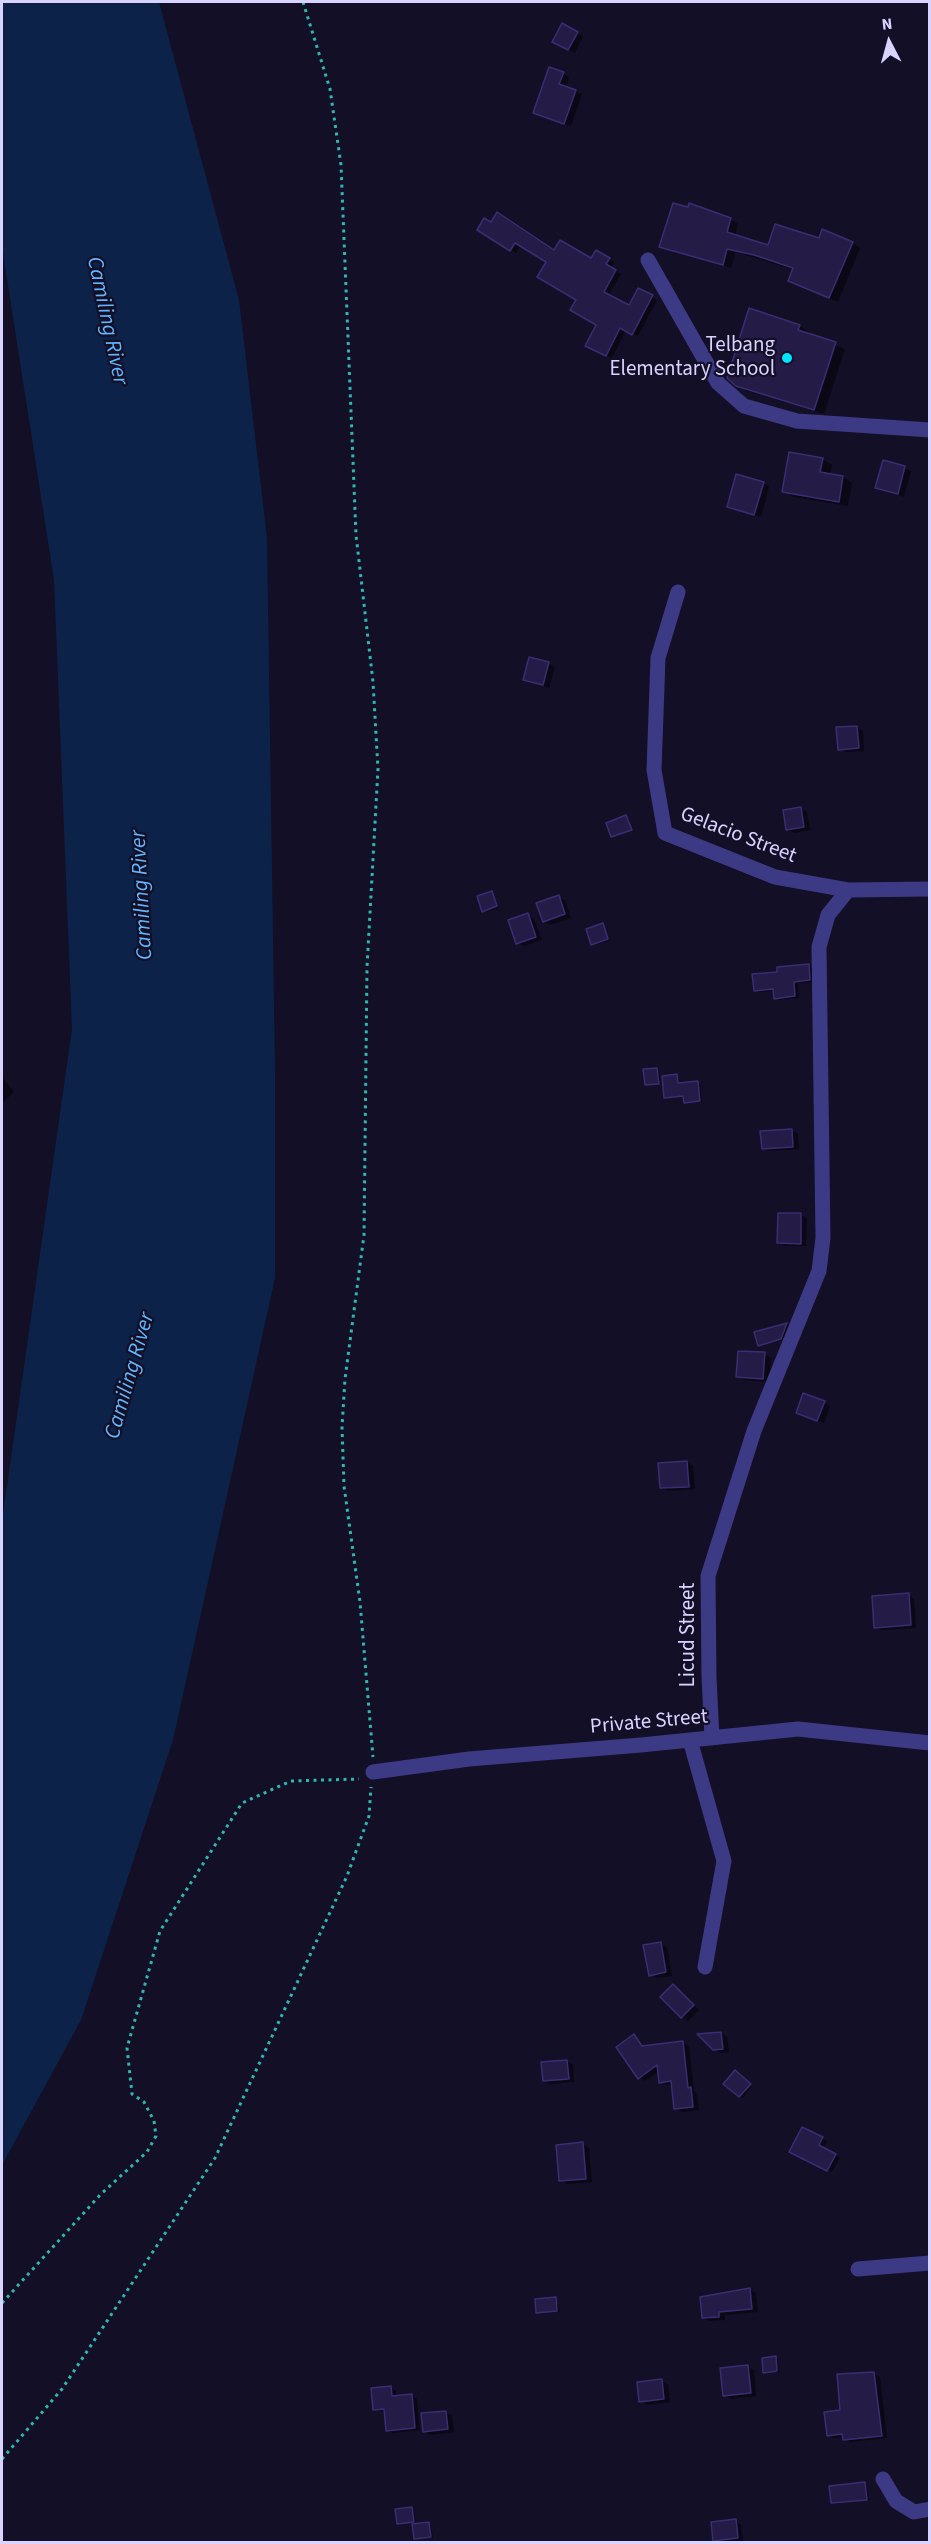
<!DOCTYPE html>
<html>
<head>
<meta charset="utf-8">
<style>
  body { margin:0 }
  #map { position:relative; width:931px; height:2544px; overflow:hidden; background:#130f26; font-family:"Source Sans 3",sans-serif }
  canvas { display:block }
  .frame { position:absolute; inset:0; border:3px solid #d9d4ff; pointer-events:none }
  .north { position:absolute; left:859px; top:12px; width:60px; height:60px; -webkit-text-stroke:4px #130f26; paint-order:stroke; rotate:354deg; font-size:16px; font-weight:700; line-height:24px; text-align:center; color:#d9d4ff }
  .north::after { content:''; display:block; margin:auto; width:21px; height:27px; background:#d9d4ff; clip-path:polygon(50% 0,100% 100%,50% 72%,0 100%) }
</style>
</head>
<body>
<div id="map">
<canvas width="931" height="2544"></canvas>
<div class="frame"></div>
<div class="north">N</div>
</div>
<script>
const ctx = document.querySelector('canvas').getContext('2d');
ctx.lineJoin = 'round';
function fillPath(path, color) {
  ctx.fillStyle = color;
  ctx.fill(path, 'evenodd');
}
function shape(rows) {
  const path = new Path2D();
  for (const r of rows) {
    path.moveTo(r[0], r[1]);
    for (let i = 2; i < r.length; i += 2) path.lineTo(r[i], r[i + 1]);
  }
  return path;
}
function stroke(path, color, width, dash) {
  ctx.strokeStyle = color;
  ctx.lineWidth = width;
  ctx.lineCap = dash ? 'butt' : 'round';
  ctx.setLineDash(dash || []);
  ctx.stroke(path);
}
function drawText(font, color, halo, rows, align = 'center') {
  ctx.font = font + ' "Source Sans 3",sans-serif';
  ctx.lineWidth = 4.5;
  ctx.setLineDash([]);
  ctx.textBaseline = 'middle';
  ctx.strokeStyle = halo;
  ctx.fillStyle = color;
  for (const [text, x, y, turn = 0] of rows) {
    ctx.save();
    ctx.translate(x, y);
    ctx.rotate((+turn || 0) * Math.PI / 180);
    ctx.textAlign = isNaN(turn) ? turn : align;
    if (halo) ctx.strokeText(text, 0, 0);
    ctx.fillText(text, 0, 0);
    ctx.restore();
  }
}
fillPath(shape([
  [2,2,159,2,239,300,267,538,275,1069,275,1278,173,1740,81,2020,2,2165,2,1521,72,1029,54,580,2,247]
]), '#0c2248');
fillPath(shape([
  [563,25,583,36,575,53,554,41],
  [563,73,569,77,566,88,582,94,571,126,535,113],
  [730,219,738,224,735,236,769,247,820,240,852,243,860,248,838,302,789,281,794,270,736,252,731,268,661,246],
  [479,230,592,260,596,252,614,262,611,268,621,274,608,296,630,307,639,290,657,300,638,336,626,330,612,358,592,349,598,324,548,262,521,245,516,253],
  [800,326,809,332,808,335,845,349,824,414,747,391,737,385],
  [822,459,832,465,830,475,843,477,852,483,848,506,793,497,784,491],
  [884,462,911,471,904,497,877,488],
  [763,483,769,487,761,517,729,506],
  [548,663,555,667,549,688,525,679],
  [857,727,863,731,864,751,846,752,839,749],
  [801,808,807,812,810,830,794,833,787,829],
  [626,817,633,831,612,836],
  [492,893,499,908,486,912,483,911],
  [558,897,565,900,571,918,550,925,544,921],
  [528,915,534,919,542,940,524,946,518,943],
  [603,925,610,940,595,945,592,944],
  [809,966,813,968,814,982,798,983,799,998,779,1000,775,998,774,991,760,992,755,990,779,973],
  [657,1069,659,1071,661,1084,646,1084],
  [677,1075,680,1084,700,1084,702,1102,688,1103,685,1097,666,1097],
  [2,1077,14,1092,2,1103],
  [792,1130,798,1134,799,1149,769,1151,763,1148],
  [779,1214,801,1215,807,1218,806,1246,785,1246,778,1242],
  [787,1324,789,1325,784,1340,759,1345,756,1333],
  [740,1352,765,1354,771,1358,769,1382,744,1380,738,1376],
  [824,1403,830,1406,824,1423,798,1413],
  [687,1462,693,1466,695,1489,668,1491,662,1488,660,1464],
  [908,1595,914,1599,916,1628,881,1630,875,1627],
  [661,1944,667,1947,672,1976,657,1978,650,1975],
  [673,1986,699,2010,688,2021,662,1997],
  [721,2033,727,2037,729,2052,720,2053,714,2049],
  [634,2036,645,2047,683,2043,689,2046,694,2091,697,2093,699,2110,682,2112,676,2108,673,2085,667,2085,661,2082,659,2071,645,2081,639,2077],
  [566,2061,573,2065,574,2082,550,2084,544,2081],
  [737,2074,752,2086,743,2098,725,2084],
  [803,2129,827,2141,823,2148,840,2158,832,2172,796,2154],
  [583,2144,589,2148,592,2182,567,2184,561,2180],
  [750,2290,756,2293,758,2312,725,2315,725,2320,710,2321,703,2318,727,2296,727,2292],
  [556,2299,560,2312,537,2312],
  [775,2358,778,2359,779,2372,764,2372],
  [747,2367,754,2370,756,2396,731,2399,724,2395],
  [874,2374,880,2377,887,2438,850,2442,844,2437,834,2438,828,2435,842,2411],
  [662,2381,668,2384,670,2402,647,2405,641,2401],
  [390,2388,396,2391,396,2397,411,2395,417,2399,420,2430,393,2433,387,2430,386,2412,375,2409],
  [446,2412,452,2416,454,2432,430,2435,424,2431],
  [865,2484,867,2485,869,2500,832,2502],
  [411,2509,414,2510,416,2525,431,2525,433,2538,418,2539,415,2538,414,2523,398,2523],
  [735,2521,741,2525,743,2541,718,2542,714,2540]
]), '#0007');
const building = shape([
  [562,23,578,32,568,50,552,42,562,23],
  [549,67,564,72,559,84,576,90,564,124,533,113,549,67],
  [673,203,688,207,689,203,731,218,727,232,768,245,775,224,819,238,822,229,853,242,829,298,788,281,793,268,754,255,727,249,723,265,659,247,673,203],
  [497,212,554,250,560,240,591,258,596,250,610,258,606,264,616,270,604,292,629,305,638,288,653,295,632,335,620,328,606,356,585,346,596,325,570,310,576,300,537,277,546,262,515,243,510,251,477,230,484,218,491,222,497,212],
  [749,308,800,325,798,330,836,342,814,410,736,386,727,378,749,308],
  [789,452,823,458,820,472,843,476,839,502,782,492,789,452],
  [883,460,905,466,898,494,875,488,883,460],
  [736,474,764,482,754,515,727,507,736,474],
  [529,657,549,662,543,685,523,680,529,657],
  [857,726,859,748,838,750,836,727,857,726],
  [801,807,804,827,786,830,783,810,801,807],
  [626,815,632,830,611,837,606,823,626,815],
  [492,891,497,906,482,912,477,896,492,891],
  [559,895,565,914,543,922,536,903,559,895],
  [528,913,536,937,516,944,508,920,528,913],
  [603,923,608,939,591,945,586,929,603,923],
  [809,964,810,980,794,982,795,996,774,999,773,989,754,991,752,974,777,972,777,967,809,964],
  [657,1068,659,1084,645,1085,643,1069,657,1068],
  [677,1074,678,1083,698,1081,700,1101,684,1103,683,1096,664,1098,662,1076,677,1074],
  [792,1129,793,1147,762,1149,760,1131,792,1129],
  [778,1213,801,1213,801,1244,777,1243,778,1213],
  [787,1323,781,1339,758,1346,754,1332,787,1323],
  [738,1351,765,1352,763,1379,736,1377,738,1351],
  [803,1393,825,1401,817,1421,796,1413,803,1393],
  [687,1461,689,1487,660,1488,658,1463,687,1461],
  [909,1593,911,1625,874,1628,872,1596,909,1593],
  [661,1942,666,1972,649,1976,643,1945,661,1942],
  [673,1984,694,2005,681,2018,660,1997,673,1984],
  [721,2032,723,2049,713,2050,697,2034,721,2032],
  [634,2034,642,2046,683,2041,688,2088,691,2087,693,2107,674,2109,671,2081,659,2083,657,2065,638,2079,616,2047,634,2034],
  [567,2060,569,2079,543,2081,541,2062,567,2060],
  [735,2070,751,2084,739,2097,723,2084,735,2070],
  [802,2127,823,2137,819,2145,836,2154,827,2171,789,2152,802,2127],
  [583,2142,586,2179,559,2181,556,2145,583,2142],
  [750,2288,752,2309,719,2312,719,2317,702,2318,700,2297,750,2288],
  [556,2297,557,2311,536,2313,535,2299,556,2297],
  [776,2356,777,2371,763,2373,762,2358,776,2356],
  [748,2365,751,2393,723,2396,720,2368,748,2365],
  [874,2372,882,2436,843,2440,842,2434,827,2436,824,2412,840,2410,837,2374,874,2372],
  [662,2379,664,2399,639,2402,637,2382,662,2379],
  [391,2386,392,2396,412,2394,415,2428,386,2431,384,2409,373,2410,371,2388,391,2386],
  [446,2411,448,2429,423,2432,421,2413,446,2411],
  [865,2482,867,2500,831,2503,829,2486,865,2482],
  [412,2507,414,2522,397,2524,395,2509,412,2507],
  [736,2519,738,2538,713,2541,711,2522,736,2519],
  [429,2522,431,2537,414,2539,412,2524,429,2522]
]);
fillPath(building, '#241b47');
stroke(building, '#3b2d73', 1.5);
stroke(shape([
  [303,2,330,89,341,165,356,535,373,682,378,769,367,967,364,1235,345,1379,342,1427,344,1486,360,1602,373,1757],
  [2,2303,101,2194,147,2152,156,2136,154,2121,144,2102,132,2094,127,2048,160,1931,242,1803,291,1781,359,1779],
  [2,2459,62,2389,215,2158,347,1876,369,1816,371,1787]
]), '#2fb8b0', 3, [3, 4.5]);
stroke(shape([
  [648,260,718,383,744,406,797,421,930,430],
  [678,592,658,658,654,770,665,833,775,877,848,890,930,889],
  [712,1738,709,1677,708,1576,754,1431,819,1271,823,1238,819,947,828,915,848,890],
  [690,1740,724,1861,705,1967],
  [373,1772,469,1759,641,1745,798,1729,930,1743],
  [858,2269,930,2263],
  [883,2479,896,2501,914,2512,930,2509]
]), '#3d3a85', 15);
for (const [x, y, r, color] of [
  [787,358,6,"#00e5ff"]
]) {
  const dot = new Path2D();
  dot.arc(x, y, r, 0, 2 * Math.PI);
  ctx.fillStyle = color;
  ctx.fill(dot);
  stroke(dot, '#130f26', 2);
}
drawText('21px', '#d9d4ff', '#130f26', [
  ["Telbang",775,346],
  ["Elementary School",775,370]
], 'right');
drawText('21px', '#d9d4ff', '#130f26', [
  ["Gelacio Street",738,836,21],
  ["Licud Street",689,1635,-90],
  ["Private Street",649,1723,-5]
]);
drawText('italic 22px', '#62b6ff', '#130f26', [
  ["Camiling River",106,321,78],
  ["Camiling River",143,895,-93],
  ["Camiling River",131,1376,-74]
]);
</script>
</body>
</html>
